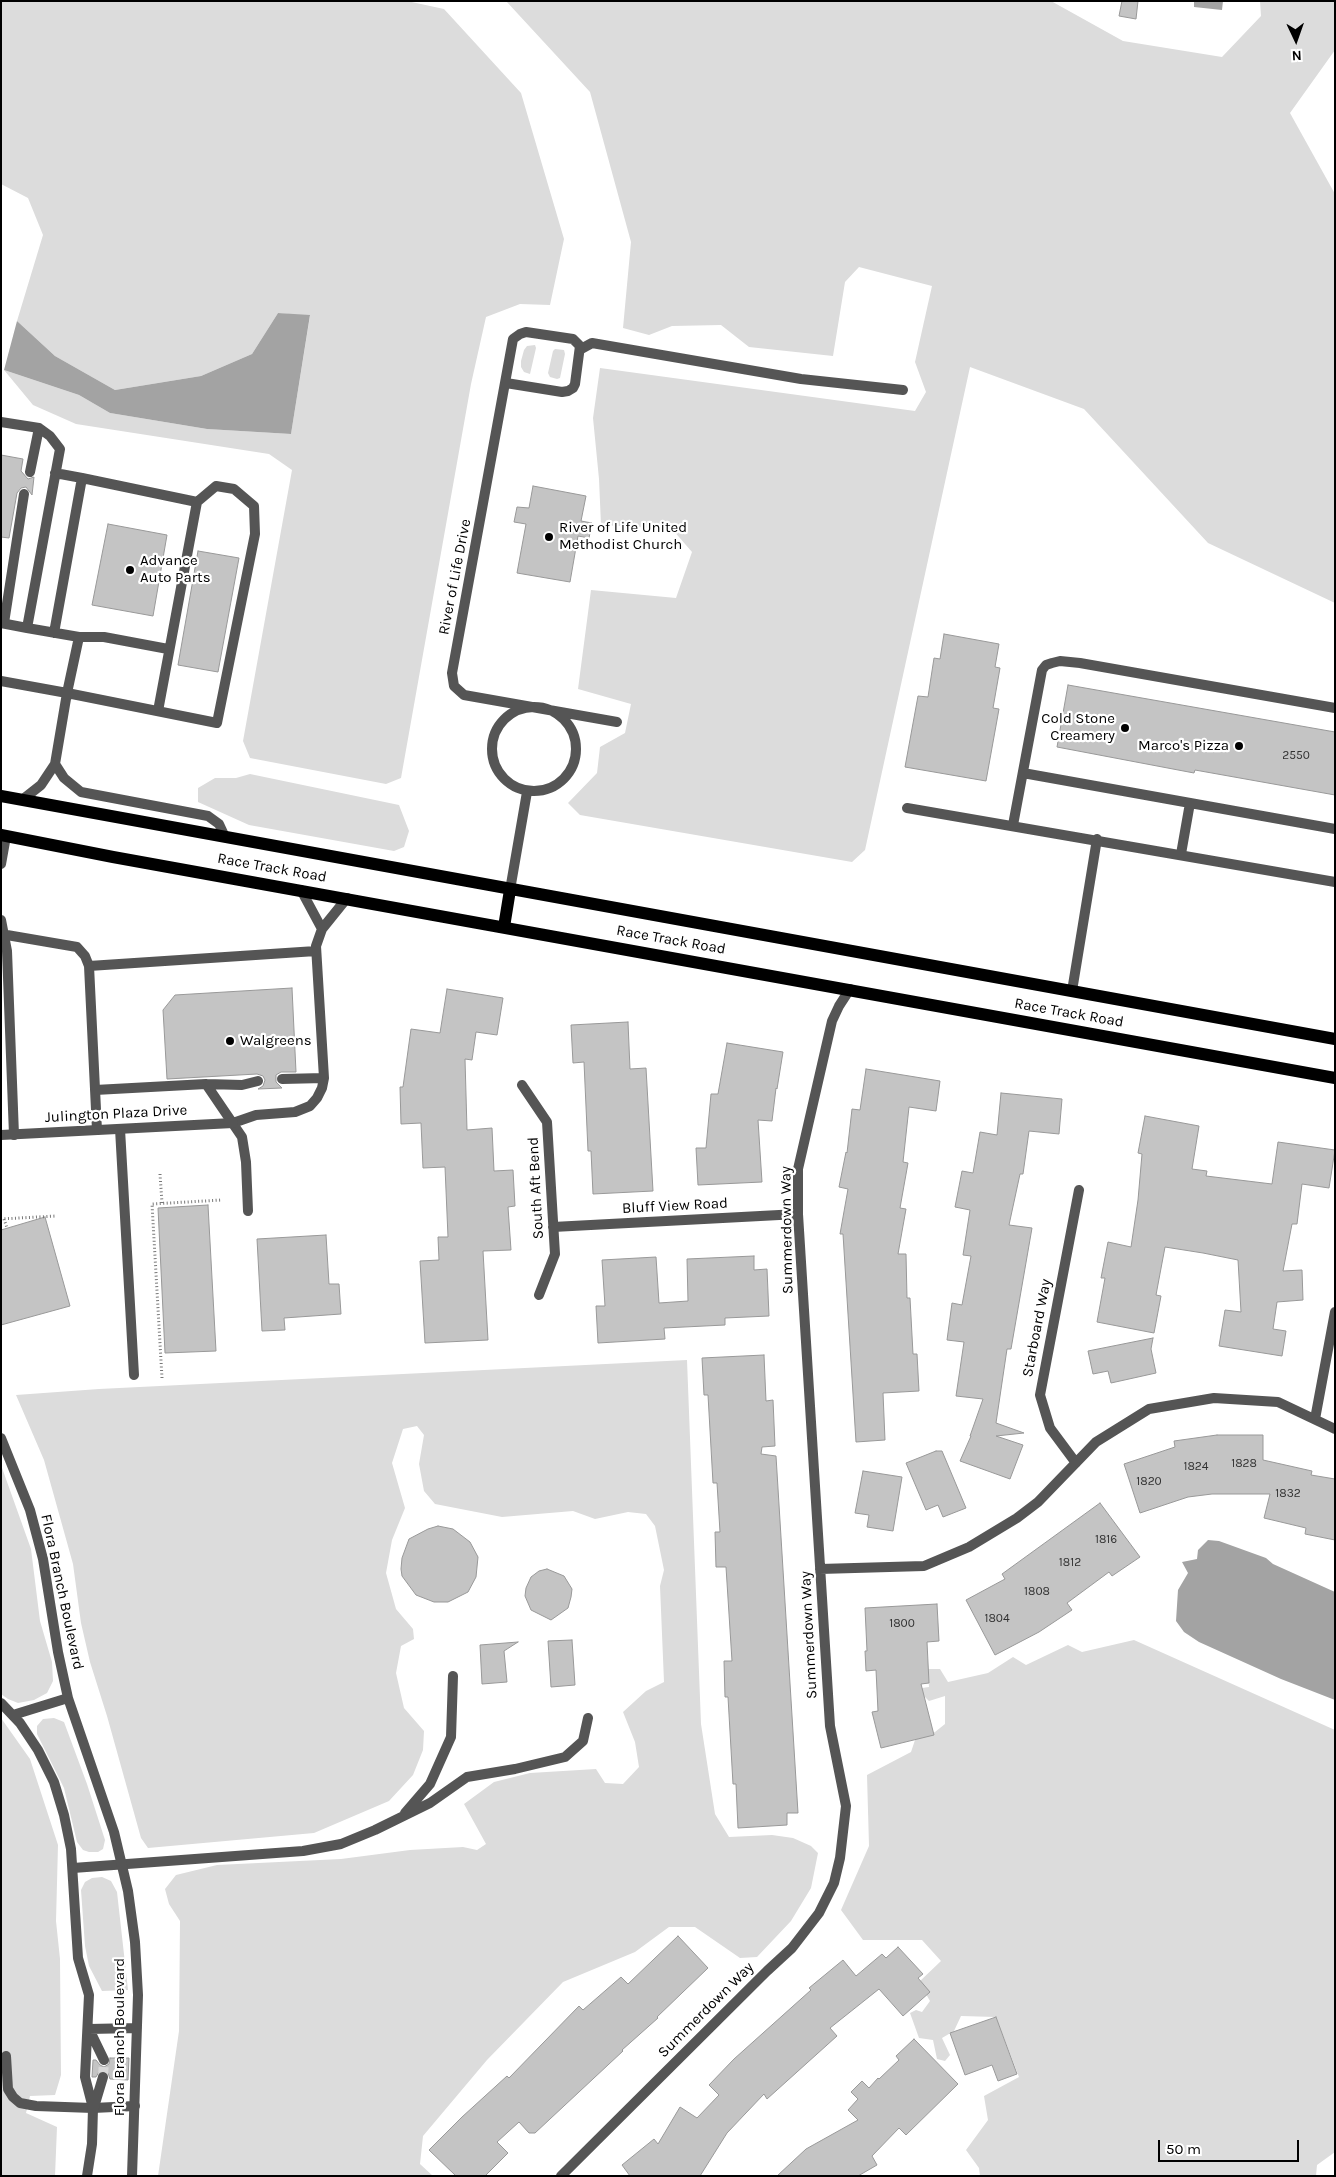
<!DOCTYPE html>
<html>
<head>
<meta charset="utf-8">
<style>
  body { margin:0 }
  #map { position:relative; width:1336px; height:2177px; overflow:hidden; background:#fff; font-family:Karla,sans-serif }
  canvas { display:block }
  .frame { position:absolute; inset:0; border:2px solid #000; pointer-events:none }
  .north { position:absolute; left:1271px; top:15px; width:50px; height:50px; -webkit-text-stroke:4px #fff; paint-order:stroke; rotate:177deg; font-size:14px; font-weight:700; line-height:20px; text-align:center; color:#000 }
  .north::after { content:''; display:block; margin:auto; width:18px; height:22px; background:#000; clip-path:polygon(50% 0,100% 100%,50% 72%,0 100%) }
  .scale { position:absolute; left:1158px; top:2140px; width:141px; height:22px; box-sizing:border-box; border:2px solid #000; border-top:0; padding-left:6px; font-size:15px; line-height:18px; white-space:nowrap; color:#000; -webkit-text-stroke:4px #fff; paint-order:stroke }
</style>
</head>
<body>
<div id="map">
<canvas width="1336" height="2177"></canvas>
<div class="frame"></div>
<div class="north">N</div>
<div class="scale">50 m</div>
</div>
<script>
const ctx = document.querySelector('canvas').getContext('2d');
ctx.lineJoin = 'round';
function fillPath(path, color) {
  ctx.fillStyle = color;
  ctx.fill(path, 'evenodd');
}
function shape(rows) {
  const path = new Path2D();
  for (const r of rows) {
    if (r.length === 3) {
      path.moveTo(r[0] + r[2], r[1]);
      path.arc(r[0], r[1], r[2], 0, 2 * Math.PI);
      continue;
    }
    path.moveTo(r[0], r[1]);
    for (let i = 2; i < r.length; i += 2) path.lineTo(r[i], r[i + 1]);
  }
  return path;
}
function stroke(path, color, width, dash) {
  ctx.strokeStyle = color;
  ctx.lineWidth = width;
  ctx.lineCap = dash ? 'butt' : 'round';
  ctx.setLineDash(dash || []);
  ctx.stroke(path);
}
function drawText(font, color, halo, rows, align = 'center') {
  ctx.font = font + ' Karla,sans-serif';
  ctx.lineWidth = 4.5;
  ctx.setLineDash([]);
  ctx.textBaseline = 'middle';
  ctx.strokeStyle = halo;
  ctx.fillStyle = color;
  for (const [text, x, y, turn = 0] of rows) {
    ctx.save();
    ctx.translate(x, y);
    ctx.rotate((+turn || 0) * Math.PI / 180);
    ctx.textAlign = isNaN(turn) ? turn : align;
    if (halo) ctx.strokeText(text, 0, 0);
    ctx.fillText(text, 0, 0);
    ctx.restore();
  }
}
fillPath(shape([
  [1,1,407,1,444,9,521,93,564,239,550,305,520,304,486,317,471,384,401,778,386,784,250,758,243,741,292,470,269,454,76,424,33,405,4,370,79,395,110,413,207,429,291,434,310,316,278,313,252,354,201,376,115,390,55,356,17,321,43,235,28,198,1,184],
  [506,1,1051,1,1123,41,1222,57,1261,16,1260,1,1335,1,1335,50,1290,113,1335,194,1335,603,1208,543,1084,409,970,367,865,850,852,862,580,815,568,803,597,773,600,747,625,733,631,704,578,689,591,590,676,598,692,552,672,529,601,525,599,479,593,418,600,368,915,411,926,392,915,362,932,286,859,267,845,282,833,356,749,347,721,325,672,326,649,335,623,328,631,242,590,92],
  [535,345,536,348,530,374,524,372,521,367,521,361,524,350,527,346],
  [555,349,564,350,565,354,560,378,557,379,550,377,548,373,553,351],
  [250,774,399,805,409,831,404,847,394,851,249,825,198,802,198,788,215,778,236,778],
  [687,1360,701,1724,715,1814,729,1837,772,1835,793,1838,811,1846,818,1853,811,1888,791,1921,757,1957,740,1958,695,1927,669,1927,635,1952,563,1982,487,2060,423,2136,420,2164,433,2176,158,2176,179,2031,180,1921,169,1904,165,1889,176,1875,217,1865,341,1859,410,1850,463,1847,477,1850,486,1844,464,1804,494,1782,530,1773,596,1769,605,1783,623,1784,639,1767,635,1742,623,1712,646,1691,664,1682,660,1586,664,1570,655,1526,646,1514,628,1512,595,1519,573,1511,502,1517,435,1504,424,1491,419,1464,424,1435,417,1426,403,1429,392,1463,405,1508,392,1540,386,1573,396,1609,413,1629,414,1639,401,1646,396,1673,404,1708,424,1731,423,1750,413,1775,389,1801,314,1833,148,1848,141,1838,107,1716,90,1662,81,1623,73,1564,44,1460,16,1395,99,1389],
  [1,1465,31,1549,40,1621,52,1662,53,1681,47,1693,34,1700,18,1703,8,1699,1,1694],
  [1134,1640,1335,1730,1335,2152,1317,2165,1316,2176,980,2176,979,2168,966,2150,988,2120,984,2096,1019,2077,996,2017,961,2016,954,2031,942,2038,950,2055,945,2061,937,2059,933,2040,919,2038,910,2013,916,2010,922,2012,930,2001,919,1982,941,1961,922,1940,863,1940,841,1910,869,1846,867,1775,911,1752,915,1740,935,1732,945,1724,945,1696,929,1701,923,1695,922,1688,929,1687,928,1669,940,1669,948,1682,988,1673,1013,1657,1026,1665,1068,1645,1082,1652],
  [1,1718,30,1759,58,1845,56,1921,60,1959,61,2075,55,2095,30,2096,26,2113,57,2127,55,2176,1,2176],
  [54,1718,64,1722,87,1784,105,1840,103,1849,98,1852,89,1852,83,1850,77,1842,64,1788,37,1734,37,1726,43,1719],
  [102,1877,111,1881,117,1892,128,1990,102,1991,89,1966,85,1946,81,1890,85,1882,92,1878]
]), '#dcdcdc');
fillPath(shape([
  [1194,1,1223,1,1222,10,1194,7],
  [278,313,310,315,291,434,207,429,110,413,79,395,4,370,17,321,55,356,115,390,201,376,252,354],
  [1208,1540,1219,1541,1266,1558,1273,1564,1335,1592,1335,1700,1281,1679,1199,1642,1184,1632,1176,1621,1178,1590,1188,1573,1182,1562,1197,1559,1198,1550]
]), '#a3a3a3');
const building = shape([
  [1122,1,1138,1,1136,19,1119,16,1122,1],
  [1,455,23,459,21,471,28,479,34,477,32,495,26,487,21,488,17,493,9,538,1,537,1,455],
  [533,486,586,496,581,521,592,523,589,538,578,536,570,582,517,573,526,524,514,522,517,507,529,508,533,486],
  [108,524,167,535,153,616,92,605,108,524],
  [198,551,239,558,218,672,178,665,198,551],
  [944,634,999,644,995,667,1000,668,993,708,999,709,986,781,905,767,918,696,928,697,934,658,940,659,944,634],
  [1068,685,1335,732,1335,795,1195,770,1194,773,1057,747,1068,685],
  [292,988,296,1072,281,1072,276,1075,276,1082,282,1088,258,1089,263,1086,265,1080,263,1076,257,1074,167,1079,163,1010,175,995,292,988],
  [447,989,503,998,497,1035,476,1032,472,1060,465,1059,467,1130,492,1128,494,1171,513,1170,515,1206,508,1207,511,1250,483,1251,488,1340,425,1343,420,1261,439,1260,438,1237,448,1237,445,1167,423,1168,421,1123,401,1124,400,1087,403,1087,411,1029,440,1033,447,989],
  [628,1022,630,1069,646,1068,653,1191,593,1194,591,1151,588,1151,584,1062,573,1063,571,1025,628,1022],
  [727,1043,783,1052,777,1089,776,1088,772,1121,758,1120,762,1182,698,1185,696,1148,706,1148,711,1094,718,1094,727,1043],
  [866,1069,940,1081,936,1111,909,1107,903,1162,908,1163,900,1208,906,1209,898,1254,906,1254,907,1298,910,1298,913,1354,917,1354,919,1391,883,1393,885,1440,856,1442,843,1234,840,1234,848,1189,839,1187,846,1152,847,1153,852,1109,860,1110,866,1069],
  [1001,1093,1062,1099,1059,1134,1029,1131,1023,1174,1020,1174,1009,1225,1032,1228,1011,1349,1007,1349,996,1423,1024,1433,996,1436,1023,1445,1010,1479,960,1461,971,1436,970,1436,983,1399,956,1396,964,1342,947,1340,952,1303,962,1305,971,1256,963,1255,970,1210,955,1207,962,1171,973,1173,980,1132,997,1135,1001,1093],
  [1145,1116,1199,1126,1192,1169,1207,1171,1206,1176,1272,1184,1278,1142,1335,1150,1329,1188,1302,1184,1297,1224,1292,1224,1283,1271,1302,1270,1303,1300,1277,1302,1273,1329,1286,1331,1282,1356,1219,1346,1225,1310,1241,1312,1238,1260,1203,1253,1165,1247,1156,1295,1161,1296,1154,1333,1097,1322,1105,1278,1101,1278,1108,1242,1131,1247,1138,1200,1142,1154,1138,1153,1145,1116],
  [208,1205,216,1351,165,1353,158,1208,208,1205],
  [45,1217,70,1306,1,1325,1,1230,45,1217],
  [326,1235,329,1284,339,1284,341,1314,284,1318,285,1330,262,1331,257,1239,326,1235],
  [754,1256,754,1270,767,1269,769,1316,725,1318,725,1325,664,1328,665,1339,598,1343,596,1306,605,1306,602,1260,656,1257,659,1303,688,1301,687,1259,754,1256],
  [1153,1338,1151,1349,1156,1373,1111,1383,1108,1371,1093,1374,1088,1351,1153,1338],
  [764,1355,766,1401,773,1400,775,1446,762,1447,761,1454,776,1456,798,1813,787,1813,787,1825,738,1828,736,1784,733,1784,728,1697,725,1697,724,1661,732,1661,726,1567,716,1567,715,1532,720,1532,717,1483,713,1483,708,1395,704,1395,702,1358,764,1355],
  [1217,1435,1263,1435,1263,1460,1312,1471,1311,1475,1335,1479,1335,1540,1305,1534,1306,1528,1264,1518,1270,1494,1212,1494,1188,1497,1140,1513,1124,1464,1175,1447,1174,1441,1217,1435],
  [936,1451,942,1451,966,1508,943,1517,938,1505,926,1510,906,1463,936,1451],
  [863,1471,902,1477,893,1531,867,1527,869,1515,855,1513,863,1471],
  [1100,1503,1140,1557,1112,1576,1109,1572,1067,1603,1072,1610,1039,1632,995,1655,966,1600,1005,1579,1002,1574,1100,1503],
  [438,1526,453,1529,470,1542,478,1557,476,1577,468,1592,448,1602,434,1602,416,1595,402,1576,401,1569,402,1558,409,1539,428,1529,438,1526],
  [547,1569,564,1576,572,1589,571,1597,568,1608,551,1620,531,1610,525,1596,526,1588,531,1577,539,1571,547,1569],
  [937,1604,939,1641,927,1642,929,1683,921,1684,934,1735,881,1748,872,1712,878,1711,876,1670,866,1671,865,1651,867,1651,865,1608,937,1604],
  [572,1640,575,1685,551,1687,548,1641,572,1640],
  [518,1642,504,1651,507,1682,482,1684,480,1645,518,1642],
  [678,1936,708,1968,657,2017,658,2018,622,2050,623,2051,535,2133,529,2133,519,2122,497,2142,508,2153,485,2176,456,2176,429,2150,462,2117,507,2076,509,2078,579,2006,583,2010,621,1977,628,1984,678,1936],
  [898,1947,923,1974,918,1978,930,1992,903,2016,879,1989,830,2028,837,2036,767,2099,764,2094,727,2133,700,2176,630,2176,622,2165,654,2139,658,2144,680,2107,697,2118,719,2095,709,2085,734,2059,811,1990,809,1988,843,1960,856,1976,882,1954,886,1958,898,1947],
  [996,2017,1017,2074,998,2081,992,2065,965,2075,950,2033,996,2017],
  [914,2039,958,2084,906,2135,899,2128,872,2156,877,2165,858,2176,777,2176,806,2149,858,2120,848,2110,858,2099,851,2092,862,2081,869,2088,878,2078,879,2079,899,2060,896,2056,914,2039],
  [110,2058,129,2058,128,2080,110,2079,108,2073,104,2070,99,2072,96,2077,92,2077,93,2060,96,2060,100,2065,104,2067,109,2064,110,2058]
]);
fillPath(building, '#c4c4c4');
stroke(building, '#999', 1);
stroke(shape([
  [103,2077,104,2060]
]), '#d9d9d9', 10, [10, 5]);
stroke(shape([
  [160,1174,162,1203],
  [1,1219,56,1216],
  [4,1219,7,1228],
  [162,1378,152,1204,222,1200]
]), '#777', 3, [1, 2.5]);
stroke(shape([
  [581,349,592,343,801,379,903,390],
  [1,422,39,428,50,436,60,449,27,628,79,637,67,693,217,723,255,534,254,506,234,489,216,486,197,502,158,711],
  [30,472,39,428],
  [55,473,82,478],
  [1,623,27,628],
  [4,623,24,494],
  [54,633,82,478,197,502],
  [79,637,104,637,168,649],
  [1,681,67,693,55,764,41,785,22,800],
  [55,764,64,778,81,792,208,816,219,824,225,837],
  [1023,773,1335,829],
  [907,808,1335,882],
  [1013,825,1042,670,1046,665,1052,663,1060,661,1080,663,1335,708],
  [1181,854,1190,803],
  [1,864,6,836],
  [301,890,322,929],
  [1,920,7,951,14,1135],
  [1,934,77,947,85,956,89,966,97,1130],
  [89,966,316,951],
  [1072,991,1097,839],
  [282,1079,324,1078],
  [206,1084,242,1137,246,1162,248,1211],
  [95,1090,206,1084,242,1085,258,1081],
  [233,1123,256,1115,295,1112,310,1106,317,1098,322,1088,324,1078,316,946,322,929,347,898],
  [120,1129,134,1375],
  [405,1813,430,1784,451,1737,453,1676],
  [73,1868,303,1851,341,1844,375,1830,430,1803,467,1777,515,1769,565,1757,583,1741,588,1718],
  [6,2056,8,2089,13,2097,20,2103,36,2106,93,2108,135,2106]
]), '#555', 10);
stroke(shape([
  [506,383,562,392,568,391,573,388,575,384,580,346,573,339,526,332,520,334,513,339,452,673,454,686,464,695,617,722],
  [534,749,42],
  [510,890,527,792],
  [522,1085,547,1122,555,1254,539,1295],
  [1,1135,233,1123],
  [553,1227,798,1214],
  [1315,1419,1335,1312],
  [1,1438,30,1510,43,1559,58,1652,68,1698,114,1832,128,1891,135,1942,138,1995,132,2176],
  [1076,1463,1050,1428,1040,1395,1079,1190],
  [820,1569,924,1566,969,1547,1017,1518,1038,1502,1096,1442,1149,1409,1214,1398,1278,1402,1335,1429],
  [1,1703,20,1723,38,1750,54,1782,64,1815,71,1849,78,1958,89,1995,85,2077,93,2108,92,2144,87,2176],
  [13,1715,68,1698],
  [104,2060,89,2029,137,2028],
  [94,2107,103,2077],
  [561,2176,767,1971,792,1948,819,1913,834,1883,840,1858,846,1806,830,1726,798,1214,798,1169,832,1021,839,1006,850,989]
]), '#555', 10);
stroke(shape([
  [1,796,1335,1039],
  [1,835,113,857,1335,1078],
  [504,927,510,890]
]), '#000', 12);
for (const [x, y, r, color] of [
  [549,537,5,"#000"],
  [130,570,5,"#000"],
  [1125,728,5,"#000"],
  [1239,746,5,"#000"],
  [230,1041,5,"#000"]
]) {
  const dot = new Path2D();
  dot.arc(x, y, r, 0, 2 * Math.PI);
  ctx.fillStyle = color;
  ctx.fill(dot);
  stroke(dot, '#fff', 2);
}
drawText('12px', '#313131', null, [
  ["2550",1296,756],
  ["1828",1244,1464],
  ["1824",1196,1467],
  ["1820",1149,1482],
  ["1832",1288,1494],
  ["1816",1106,1540],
  ["1812",1070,1563],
  ["1808",1037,1592],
  ["1804",997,1619],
  ["1800",902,1624]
]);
drawText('15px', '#000', '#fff', [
  ["River of Life United",559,528],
  ["Methodist Church",559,545],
  ["Advance",140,561],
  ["Auto Parts",140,578],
  ["Cold Stone",1115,719,"right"],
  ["Creamery",1115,736,"right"],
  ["Marco's Pizza",1229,746,"right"],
  ["Walgreens",240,1041]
], 'left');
drawText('15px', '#000', '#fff', [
  ["River of Life Drive",455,577,-79],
  ["Race Track Road",272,868,10],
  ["Race Track Road",671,940,10],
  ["Race Track Road",1069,1013,10],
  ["Julington Plaza Drive",116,1114,-3],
  ["South Aft Bend",536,1188,-93],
  ["Bluff View Road",675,1206,-3],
  ["Summerdown Way",787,1230,-91],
  ["Starboard Way",1037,1328,-79],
  ["Flora Branch Boulevard",62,1592,78],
  ["Summerdown Way",809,1635,-93],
  ["Summerdown Way",706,2010,-45],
  ["Flora Branch Boulevard",120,2037,-90]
]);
</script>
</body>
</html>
